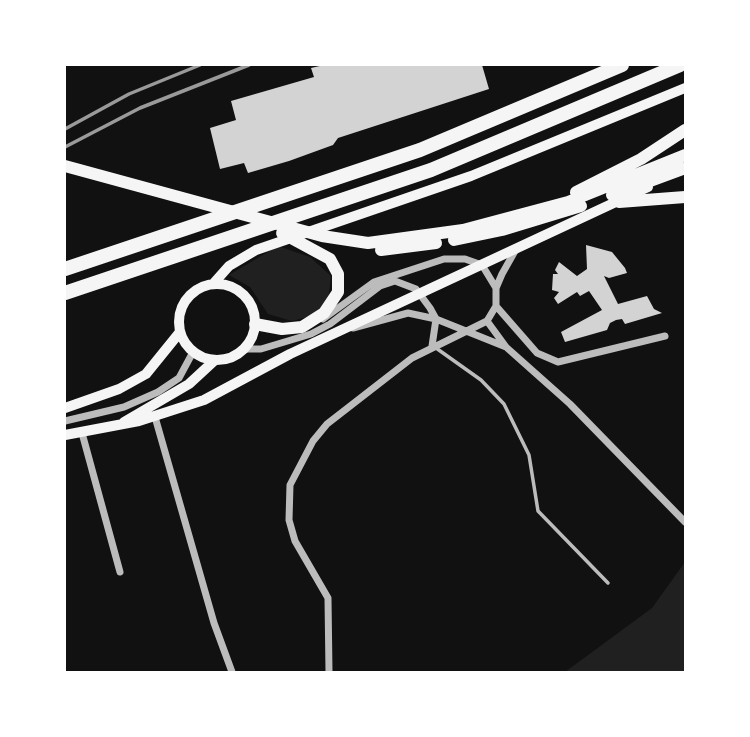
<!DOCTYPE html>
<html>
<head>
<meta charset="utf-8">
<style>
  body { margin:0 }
  #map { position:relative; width:750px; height:737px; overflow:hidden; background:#111; font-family:Cabin,sans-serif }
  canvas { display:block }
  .frame { position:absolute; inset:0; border:66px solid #fff; pointer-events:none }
</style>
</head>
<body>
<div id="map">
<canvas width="750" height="737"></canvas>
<div class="frame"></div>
</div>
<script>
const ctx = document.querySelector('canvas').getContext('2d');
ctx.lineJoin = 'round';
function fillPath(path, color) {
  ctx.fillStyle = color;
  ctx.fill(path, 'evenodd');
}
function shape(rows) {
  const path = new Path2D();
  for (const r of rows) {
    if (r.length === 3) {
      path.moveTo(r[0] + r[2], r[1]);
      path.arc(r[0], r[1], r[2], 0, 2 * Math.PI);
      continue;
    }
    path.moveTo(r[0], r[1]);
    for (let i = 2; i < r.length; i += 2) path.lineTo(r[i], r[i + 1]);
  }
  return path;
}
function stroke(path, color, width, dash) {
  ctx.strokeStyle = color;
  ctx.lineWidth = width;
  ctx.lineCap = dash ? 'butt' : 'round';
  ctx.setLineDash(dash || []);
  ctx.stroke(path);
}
fillPath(shape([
  [278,246,310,257,331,276,328,300,321,310,307,317,292,321,268,314,250,287,229,275],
  [685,562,685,672,565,672,652,608]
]), '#202020');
fillPath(shape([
  [324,65,482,65,489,89,338,138,333,145,289,161,248,173,244,163,220,169,210,128,236,120,231,101,314,77,311,68],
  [586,245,612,252,625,268,627,273,609,278,604,276,618,304,647,296,654,309,662,313,625,324,622,319,616,320,610,323,607,330,565,342,561,332,602,310,589,291,580,296,577,292,558,304,554,298,559,292,552,290,553,274,558,274,555,270,559,262,577,276,587,269]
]), '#d3d3d3');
stroke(shape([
  [436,348,481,380,504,404,529,455,538,511,608,583]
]), '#bcbcbc', 3.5);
stroke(shape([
  [496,306,537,353,558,362,665,336],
  [323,319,374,282,444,259,465,259,482,265,496,288],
  [487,321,506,347],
  [353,328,408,313,436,319,506,347,570,404,685,522],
  [244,349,261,349,311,334,330,324,380,286,395,281,416,289,430,308,436,319,432,346],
  [155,417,214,623,232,672],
  [65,421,124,407,158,392,179,378,193,352],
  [82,433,120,572],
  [329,672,328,598,295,541,289,520,290,485,313,441,327,424,412,358,487,321,496,306,496,288,502,274,515,251]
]), '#bcbcbc', 7);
stroke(shape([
  [217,322,38],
  [213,284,229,266,256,250,471,176,685,88],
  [65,408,119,389,146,374,180,332],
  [124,422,189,384,215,360],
  [65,435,139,421,204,400,290,354,648,187]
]), '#f5f5f5', 10);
stroke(shape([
  [65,166,322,236,368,243,463,230,568,202,685,155],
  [576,192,641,159,685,130],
  [612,195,685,168],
  [619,202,685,197],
  [454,240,502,230,581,206],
  [381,250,436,243],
  [255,324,282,329,302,327,324,313,338,292,338,274,330,259,282,233]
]), '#f5f5f5', 12);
stroke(shape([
  [65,269,420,150,622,65],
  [65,293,431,170,680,65]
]), '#f5f5f5', 14);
stroke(shape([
  [65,129,129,94,200,65],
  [65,147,140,108,249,65]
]), '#9a9a9a', 3.5);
</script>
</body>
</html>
